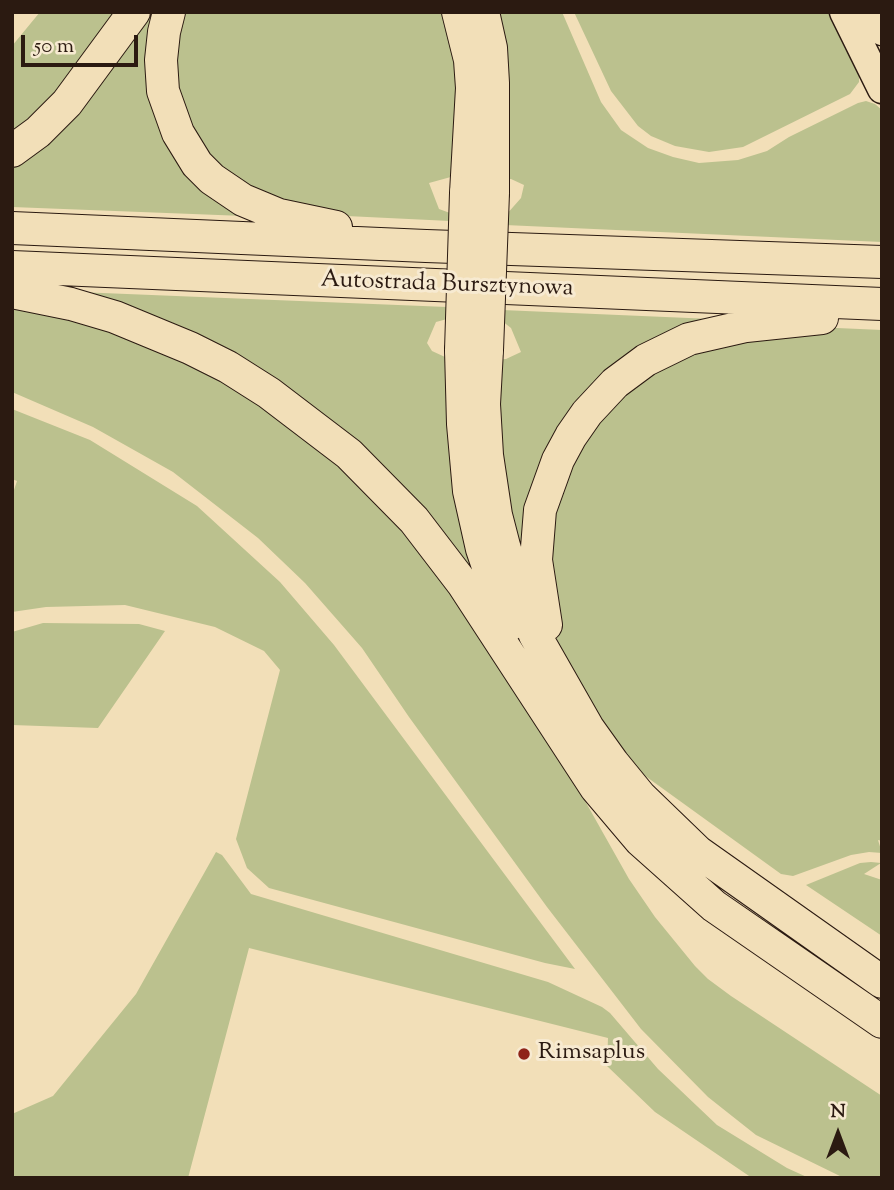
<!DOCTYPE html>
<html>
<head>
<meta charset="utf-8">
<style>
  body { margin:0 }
  #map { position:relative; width:894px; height:1190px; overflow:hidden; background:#f2dfb8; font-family:"Sorts Mill Goudy",serif }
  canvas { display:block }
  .frame { position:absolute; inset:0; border:14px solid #2b1a11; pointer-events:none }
  .north { position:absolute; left:803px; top:1099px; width:70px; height:70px; -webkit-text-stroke:5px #f7ead1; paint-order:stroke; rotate:0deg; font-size:19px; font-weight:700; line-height:28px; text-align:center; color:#2b1a11 }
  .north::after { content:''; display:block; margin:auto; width:24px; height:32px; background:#2b1a11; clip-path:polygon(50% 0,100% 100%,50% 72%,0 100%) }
  .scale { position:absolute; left:21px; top:35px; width:117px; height:32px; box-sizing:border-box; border:4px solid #2b1a11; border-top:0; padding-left:9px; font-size:21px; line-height:24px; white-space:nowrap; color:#2b1a11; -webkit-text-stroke:5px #f7ead1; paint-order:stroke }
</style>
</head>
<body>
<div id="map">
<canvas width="894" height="1190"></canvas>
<div class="frame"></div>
<div class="north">N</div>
<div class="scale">50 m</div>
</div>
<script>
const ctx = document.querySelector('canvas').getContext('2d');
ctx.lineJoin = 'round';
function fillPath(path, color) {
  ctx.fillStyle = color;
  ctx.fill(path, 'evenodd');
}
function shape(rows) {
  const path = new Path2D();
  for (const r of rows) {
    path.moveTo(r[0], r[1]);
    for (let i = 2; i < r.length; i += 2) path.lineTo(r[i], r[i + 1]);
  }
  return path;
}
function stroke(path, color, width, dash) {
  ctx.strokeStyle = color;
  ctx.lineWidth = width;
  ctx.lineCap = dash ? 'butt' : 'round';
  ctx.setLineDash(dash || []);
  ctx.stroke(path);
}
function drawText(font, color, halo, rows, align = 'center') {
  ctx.font = font + ' "Sorts Mill Goudy",serif';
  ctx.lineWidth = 6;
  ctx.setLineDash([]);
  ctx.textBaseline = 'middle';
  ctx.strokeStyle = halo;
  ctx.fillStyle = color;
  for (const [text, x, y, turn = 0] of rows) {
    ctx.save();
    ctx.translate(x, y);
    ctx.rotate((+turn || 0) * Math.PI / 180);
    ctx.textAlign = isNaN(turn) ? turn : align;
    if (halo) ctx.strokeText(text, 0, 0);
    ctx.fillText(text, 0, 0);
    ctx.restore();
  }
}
fillPath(shape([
  [40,12,122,12,100,45,12,140,12,46],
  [145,12,158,12,150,54,244,216,12,207,12,163],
  [179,12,448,12,461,50,458,175,429,183,439,209,450,213,450,221,326,215,280,205,213,169,176,108,171,37],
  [493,12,562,12,601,102,621,130,648,148,673,157,699,163,738,160,767,151,789,137,858,103,866,101,875,104,882,110,882,242,505,225,506,215,521,198,524,185,511,179,502,179],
  [574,12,833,12,859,71,859,82,850,94,743,147,709,152,675,146,651,136,638,126,611,91],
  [53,291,447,307,447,319,436,322,427,343,432,351,445,357,450,357,490,605,346,442],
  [12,300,131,333,274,408,403,520,580,792,629,879,655,917,695,966,708,979,731,996,882,1096,882,1178,844,1178,756,1135,708,1097,641,1029,547,907,409,717,362,648,305,583,258,538,173,472,93,427,12,392],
  [502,310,712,319,570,420,532,607,505,513,493,360,506,359,521,352,511,328,502,321],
  [837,328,882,330,882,841,878,840,882,853,869,852,851,855,793,876,781,874,637,770,616,750,559,646,553,628,550,508,599,413,683,352,795,329],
  [12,409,90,440,197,506,280,582,334,645,575,969,545,963,269,888,247,868,236,839,280,670,264,651,215,627,125,605,46,607,12,612,12,496,17,481,12,479],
  [43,623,139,624,165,631,98,728,12,725,12,632],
  [216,852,222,855,251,894,548,982,602,1007,610,1013,658,1069,717,1125,787,1168,809,1178,752,1178,655,1112,607,1066,608,1038,249,948,188,1178,12,1178,12,1114,53,1096,136,994],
  [871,862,881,863,864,874,882,880,882,936,806,885,860,863]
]), '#bbc18e');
const major = shape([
  [844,12,882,89],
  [873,12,882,31]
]);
const highway = shape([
  [169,12,164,32,161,60,163,91,178,133,197,164,212,179,243,200,279,215,336,227],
  [458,12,470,60,472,88,466,193],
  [483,12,491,48,493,83,493,193],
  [12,151,38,132,67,103,134,12],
  [12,228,426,246,882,262],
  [12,267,882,304],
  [12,292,71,304,115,317,190,348,228,367,269,393,349,454,414,520,463,584,596,788,640,840,714,906,882,1022],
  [461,350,463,424,469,491,482,549,508,626],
  [487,350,484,404,487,455,496,515,504,546,519,595,535,635,588,728,613,763,640,796,698,852,882,982],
  [546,625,536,560,540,510,558,460,571,436,587,413,615,383,646,360,689,339,746,326,822,318]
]);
stroke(major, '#2b1a11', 31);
stroke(highway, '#2b1a11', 34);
stroke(major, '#f2dfb8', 28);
stroke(highway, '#f2dfb8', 32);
const highwayBridge = shape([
  [461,350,466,193],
  [487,350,493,193]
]);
stroke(highwayBridge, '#2b1a11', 34, []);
stroke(highwayBridge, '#f2dfb8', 32);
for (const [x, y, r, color] of [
  [524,1054,7,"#8f2418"]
]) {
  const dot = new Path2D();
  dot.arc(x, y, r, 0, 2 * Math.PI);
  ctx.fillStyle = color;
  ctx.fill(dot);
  stroke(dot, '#f7ead1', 2.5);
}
drawText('24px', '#2b1a11', '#f7ead1', [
  ["Autostrada Bursztynowa",447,286,2]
]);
drawText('24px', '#2b1a11', '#f7ead1', [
  ["Rimsaplus",538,1054]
], 'left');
</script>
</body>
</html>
